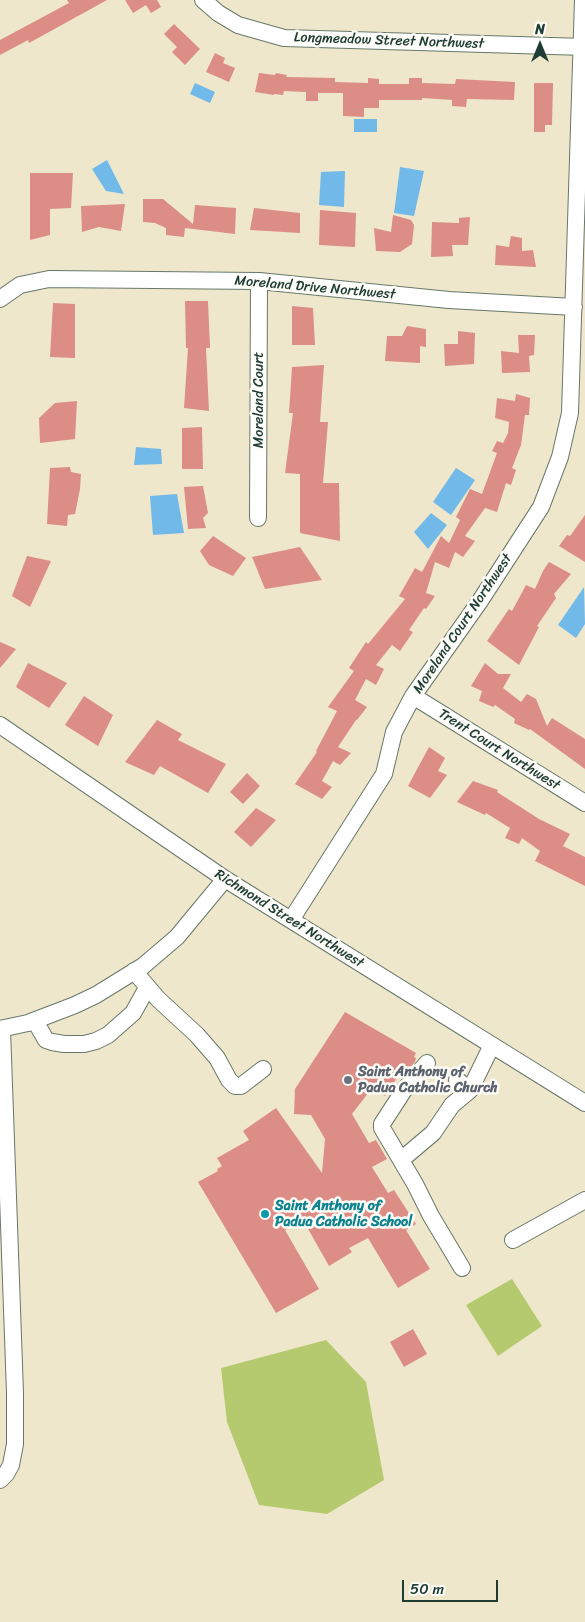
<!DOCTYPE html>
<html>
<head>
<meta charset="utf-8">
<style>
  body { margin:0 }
  #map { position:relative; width:585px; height:1622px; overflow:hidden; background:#eee7cb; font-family:Sriracha,sans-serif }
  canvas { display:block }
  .north { position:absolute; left:515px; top:20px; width:50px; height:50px; -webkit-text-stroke:4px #fdfcf7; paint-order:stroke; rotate:0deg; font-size:14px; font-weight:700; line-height:20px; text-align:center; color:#1f3d34 }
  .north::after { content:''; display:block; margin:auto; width:18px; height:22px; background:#1f3d34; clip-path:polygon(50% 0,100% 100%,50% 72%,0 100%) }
  .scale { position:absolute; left:402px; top:1580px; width:96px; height:22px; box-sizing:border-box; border:2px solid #1f3d34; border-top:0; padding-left:6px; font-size:15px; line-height:18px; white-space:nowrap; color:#1f3d34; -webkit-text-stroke:4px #fdfcf7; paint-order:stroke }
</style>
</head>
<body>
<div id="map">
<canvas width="585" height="1622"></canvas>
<div class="north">N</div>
<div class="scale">50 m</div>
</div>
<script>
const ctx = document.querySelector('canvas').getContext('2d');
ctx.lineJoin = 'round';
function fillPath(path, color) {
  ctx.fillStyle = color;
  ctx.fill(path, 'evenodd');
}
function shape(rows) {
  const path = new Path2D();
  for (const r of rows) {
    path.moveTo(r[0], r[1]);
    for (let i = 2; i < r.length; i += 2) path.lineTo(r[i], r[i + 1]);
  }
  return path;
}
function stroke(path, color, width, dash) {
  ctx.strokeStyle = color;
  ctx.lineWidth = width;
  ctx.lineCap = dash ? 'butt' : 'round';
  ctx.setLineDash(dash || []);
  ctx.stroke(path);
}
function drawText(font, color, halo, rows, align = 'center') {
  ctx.font = font + ' Sriracha,sans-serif';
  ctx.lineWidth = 5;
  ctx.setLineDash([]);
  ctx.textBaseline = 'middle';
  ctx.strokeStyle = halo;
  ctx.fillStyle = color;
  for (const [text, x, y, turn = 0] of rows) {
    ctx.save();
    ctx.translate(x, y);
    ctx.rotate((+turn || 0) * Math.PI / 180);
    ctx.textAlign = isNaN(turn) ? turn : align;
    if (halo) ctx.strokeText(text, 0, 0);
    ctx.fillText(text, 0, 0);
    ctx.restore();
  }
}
fillPath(shape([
  [512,1279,542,1326,498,1356,466,1305],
  [326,1340,366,1382,384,1480,327,1514,259,1505,227,1422,221,1368]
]), '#b5ca6e');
fillPath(shape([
  [195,83,215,92,210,103,190,94],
  [354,119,377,119,377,132,354,132],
  [107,160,124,194,106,191,92,169],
  [400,167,424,171,414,216,394,213],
  [345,171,344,207,319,205,321,172],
  [136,447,161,449,162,464,134,465],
  [456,468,475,480,451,515,433,502],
  [177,494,184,533,153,535,150,496],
  [431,513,447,525,428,549,414,532],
  [584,587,585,624,576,638,558,625]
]), '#71b9e9');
fillPath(shape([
  [67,0,107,0,29,43,28,40,0,55,0,40,69,3],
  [125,0,157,0,161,7,151,13,146,5,133,13],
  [174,24,200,49,185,65,172,52,177,47,164,34],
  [215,53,225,58,223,63,235,68,229,82,206,72],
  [259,73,275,75,276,73,287,75,286,77,335,78,335,82,368,83,368,78,379,79,379,84,409,84,409,78,422,78,422,83,455,84,456,79,515,82,514,100,467,99,466,107,452,106,452,100,422,98,422,100,379,100,379,108,364,108,364,117,343,116,343,93,318,93,318,101,306,101,306,92,284,91,283,95,274,94,274,95,255,92],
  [534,83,553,83,552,125,545,125,545,132,534,132],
  [30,173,73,173,71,208,50,209,50,235,30,240],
  [143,199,163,199,193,224,195,205,236,208,235,234,185,228,184,237,166,235,166,228,155,223,143,222],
  [125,204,121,231,99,227,82,232,81,206],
  [254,208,300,213,300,233,250,230],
  [320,210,356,213,355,247,319,245],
  [393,215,411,220,414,225,412,244,400,252,376,251,374,228,391,232],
  [470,217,468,245,452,245,453,256,431,257,432,222,459,223,459,218],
  [511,236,522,238,522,251,533,250,536,267,495,265,496,245,509,247],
  [185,301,208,301,210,348,206,348,209,411,184,408,188,348,186,348],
  [53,303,75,304,75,358,50,357],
  [292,306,313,308,315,345,292,345],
  [407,326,426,329,426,347,420,346,420,363,385,361,387,336,402,336],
  [458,331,475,333,474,364,445,366,444,344,458,344],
  [518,335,535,335,534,355,529,356,530,372,502,373,501,351,519,353],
  [324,365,320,422,328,422,323,483,339,483,340,541,300,533,300,474,285,473,293,413,289,413,292,367],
  [516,394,530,398,529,415,525,415,521,445,512,468,516,470,511,485,506,483,497,512,485,508,465,536,475,541,463,557,455,552,449,568,435,562,426,593,435,596,426,609,424,608,409,630,413,632,400,651,392,645,376,665,384,669,376,685,366,679,355,700,367,707,357,720,356,720,338,747,351,753,340,765,333,761,322,781,332,787,322,799,295,784,317,752,316,751,337,711,328,707,354,671,349,668,366,642,368,644,405,599,399,596,415,568,422,572,441,536,449,543,460,520,456,517,470,489,482,494,497,453,492,451,497,441,503,443,508,433,509,422,495,418,497,398,515,401],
  [77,401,75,439,40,443,39,418,55,403],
  [202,427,203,469,182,469,182,428],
  [70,467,71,472,81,474,80,489,75,514,68,515,67,526,47,524,50,468],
  [203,486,208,513,203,518,206,528,188,529,184,487],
  [585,515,585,562,559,546,567,535,570,536],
  [213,536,246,558,233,576,209,565,200,551],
  [300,547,322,580,265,589,252,557],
  [27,556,51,561,30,607,12,596],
  [549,562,571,574,554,594,556,598,537,626,539,627,519,665,487,641,509,609,512,611,526,585,535,589,543,571],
  [0,642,16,649,0,668],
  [28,663,67,683,49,708,16,687],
  [485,663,498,674,511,674,503,688,521,702,527,694,536,699,547,726,552,718,585,739,585,769,530,729,529,730,514,723,515,719,495,705,493,707,479,701,482,691,471,686],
  [84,696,113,715,98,746,65,725],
  [157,720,182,734,178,740,226,764,208,793,160,766,154,775,125,762],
  [429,747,445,758,438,771,447,775,430,798,408,786],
  [247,773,260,786,243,804,230,792],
  [473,781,498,790,497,792,539,819,570,834,563,846,585,857,585,886,535,861,540,851,522,838,519,844,505,838,510,828,486,813,485,815,457,802],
  [256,808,276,820,251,847,234,832],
  [345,1012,416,1053,414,1057,416,1058,415,1062,407,1071,403,1069,385,1096,372,1088,352,1114,369,1143,376,1140,387,1159,372,1167,388,1193,394,1190,416,1224,406,1230,430,1269,398,1288,368,1238,349,1248,352,1252,329,1266,303,1220,285,1230,319,1289,276,1313,198,1182,218,1171,217,1169,222,1166,217,1158,249,1140,243,1131,276,1108,322,1173,325,1139,311,1115,294,1114,295,1089],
  [413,1329,427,1354,404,1367,390,1342]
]), '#dc8d85');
const minor = shape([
  [203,0,218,13,238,25,284,38,585,47],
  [0,299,20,285,49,279,259,281,449,300,574,307],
  [258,518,259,281],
  [413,696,585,803],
  [0,725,225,879,585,1103],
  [291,920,384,774,394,732,413,696,480,601,541,507,560,457,570,413,583,0],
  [134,971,158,999,197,1035,217,1058,229,1080,235,1086,241,1086,263,1069],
  [35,1021,46,1040,52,1042,64,1044,84,1044,96,1041,108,1035,133,1013,147,988],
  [0,1029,28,1023,75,1005,96,995,143,966,177,937,225,879],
  [427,1063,404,1090,382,1124,382,1128,415,1184,431,1216,462,1268],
  [457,1080,470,1090,492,1045],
  [401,1160,433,1133,452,1105,470,1090],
  [513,1240,585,1200],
  [0,1480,6,1474,11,1465,15,1444,15,1393,2,1029]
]);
stroke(minor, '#677869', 18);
stroke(minor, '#fff', 16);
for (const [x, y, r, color] of [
  [348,1080,5,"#6b7280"],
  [265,1214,5,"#0f9aa8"]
]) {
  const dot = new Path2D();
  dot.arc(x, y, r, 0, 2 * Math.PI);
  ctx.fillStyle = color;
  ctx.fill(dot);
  stroke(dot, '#fdfcf7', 2);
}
drawText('14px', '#1f3d34', '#fdfcf7', [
  ["Longmeadow Street Northwest",389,41,2],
  ["Moreland Drive Northwest",315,288,5],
  ["Moreland Court",259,400,-90],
  ["Moreland Court Northwest",463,624,-56],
  ["Trent Court Northwest",499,750,32],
  ["Richmond Street Northwest",289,919,32]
]);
drawText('bold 14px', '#5b616d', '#fdfcf7', [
  ["Saint Anthony of",358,1072],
  ["Padua Catholic Church",358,1088]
], 'left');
drawText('bold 14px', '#0d838f', '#fdfcf7', [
  ["Saint Anthony of",275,1206],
  ["Padua Catholic School",275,1222]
], 'left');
</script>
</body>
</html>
